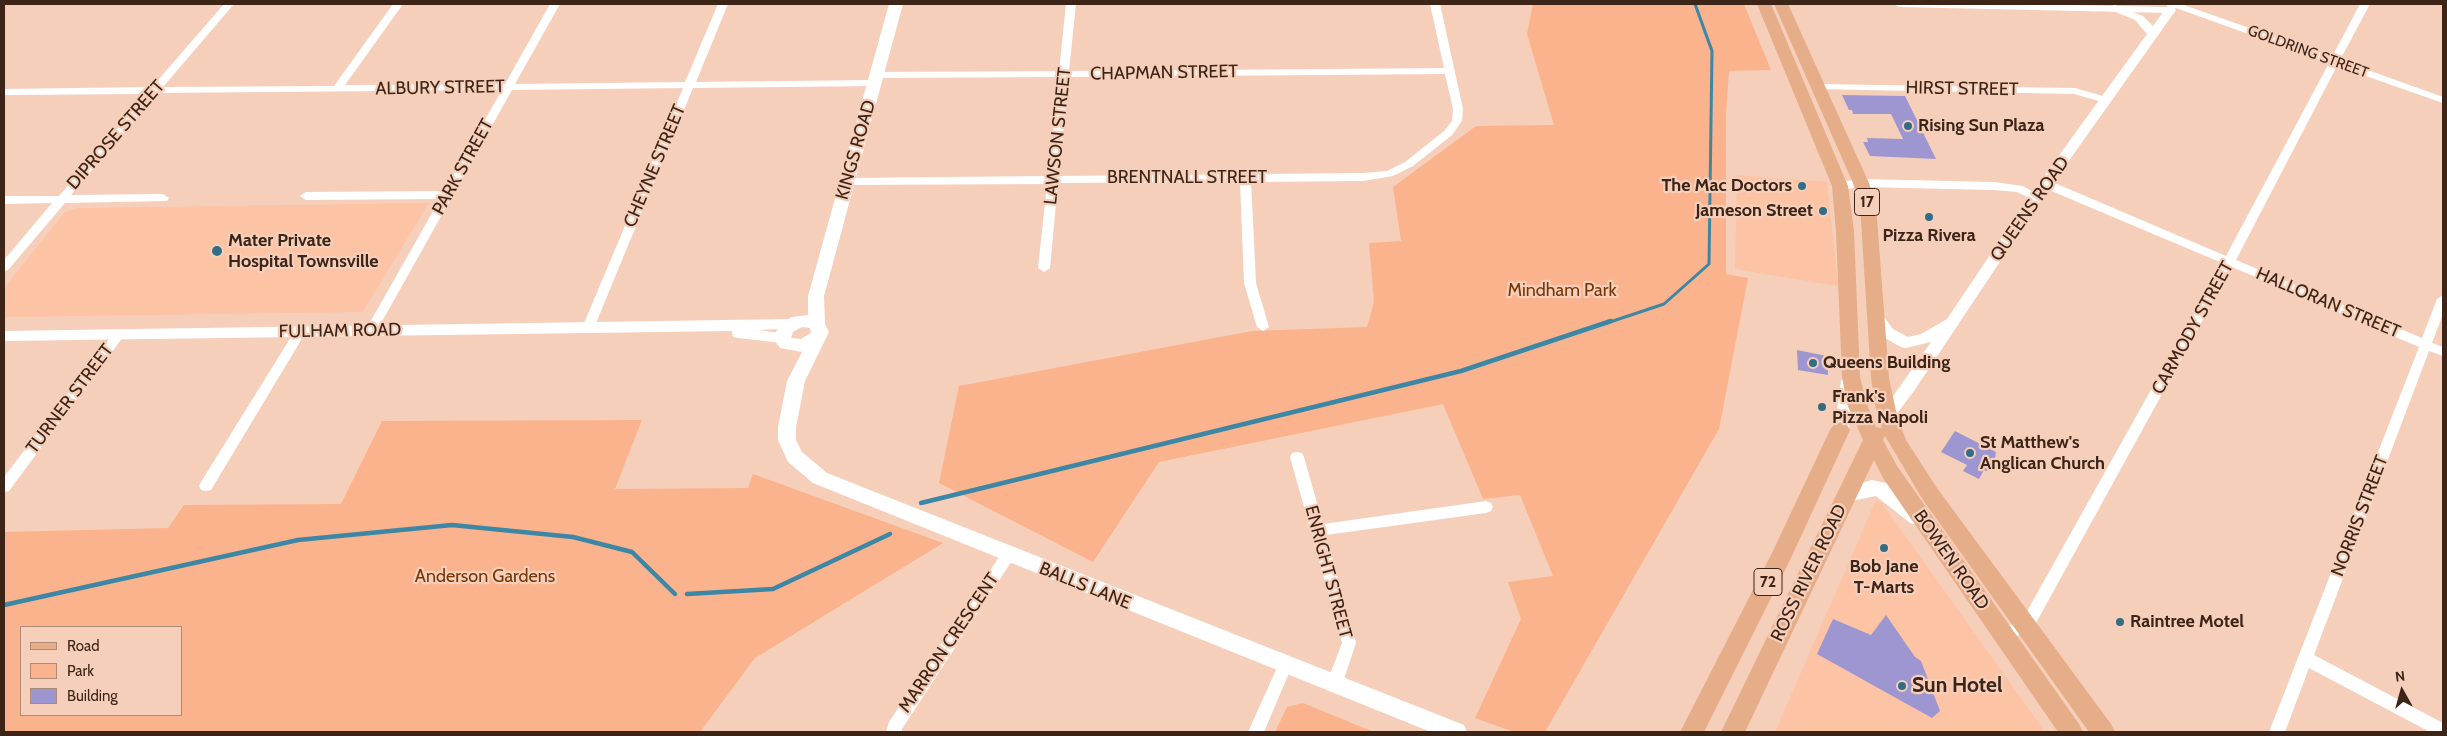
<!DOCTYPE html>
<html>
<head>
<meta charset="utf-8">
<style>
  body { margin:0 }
  #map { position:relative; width:2447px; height:736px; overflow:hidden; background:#f6cfbb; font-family:Cabin,sans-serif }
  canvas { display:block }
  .frame { position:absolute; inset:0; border:5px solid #3c2417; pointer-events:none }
  .legend { position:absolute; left:20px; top:626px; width:162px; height:90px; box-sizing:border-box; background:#f6cfbb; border:1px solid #ac8b79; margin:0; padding:6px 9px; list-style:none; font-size:15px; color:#3c2417 }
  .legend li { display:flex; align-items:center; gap:10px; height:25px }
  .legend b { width:25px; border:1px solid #ac8b79 }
  .north { position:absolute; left:2377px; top:666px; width:50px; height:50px; -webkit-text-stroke:4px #f6cfbb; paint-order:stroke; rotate:353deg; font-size:14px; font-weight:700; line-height:20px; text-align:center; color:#3c2417 }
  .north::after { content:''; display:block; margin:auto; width:18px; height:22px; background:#3c2417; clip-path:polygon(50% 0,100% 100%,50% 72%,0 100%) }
</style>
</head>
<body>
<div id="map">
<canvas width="2447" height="736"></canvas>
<div class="frame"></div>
<ul class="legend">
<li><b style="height:6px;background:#e6ad89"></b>Road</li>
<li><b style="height:14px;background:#fab38c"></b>Park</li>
<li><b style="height:14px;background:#9d96d1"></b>Building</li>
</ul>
<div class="north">N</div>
</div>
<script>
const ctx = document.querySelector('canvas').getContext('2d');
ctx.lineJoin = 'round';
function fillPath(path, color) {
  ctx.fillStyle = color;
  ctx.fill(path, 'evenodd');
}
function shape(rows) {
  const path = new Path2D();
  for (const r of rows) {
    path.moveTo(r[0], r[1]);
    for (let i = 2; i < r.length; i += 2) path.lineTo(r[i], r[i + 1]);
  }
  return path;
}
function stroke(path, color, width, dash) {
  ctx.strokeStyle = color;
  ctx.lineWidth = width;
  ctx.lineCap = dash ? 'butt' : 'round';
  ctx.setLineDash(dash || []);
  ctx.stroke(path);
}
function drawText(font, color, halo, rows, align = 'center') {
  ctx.font = font + ' Cabin,sans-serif';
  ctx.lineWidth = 4.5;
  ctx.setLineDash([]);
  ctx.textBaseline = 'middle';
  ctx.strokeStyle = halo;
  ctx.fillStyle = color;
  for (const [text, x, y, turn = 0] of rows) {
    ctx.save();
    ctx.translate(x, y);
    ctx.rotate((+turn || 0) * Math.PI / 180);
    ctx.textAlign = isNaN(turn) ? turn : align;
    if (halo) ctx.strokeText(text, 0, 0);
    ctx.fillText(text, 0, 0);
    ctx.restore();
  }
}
fillPath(shape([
  [1737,175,1827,182,1838,286,1735,269],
  [429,203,364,310,361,312,4,317,4,288,64,213,77,208],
  [1876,500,1882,503,2045,732,1775,732]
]), '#fcc3a4');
fillPath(shape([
  [1533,4,1744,4,1771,70,1729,71,1726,114,1726,274,1748,278,1719,429,1545,732,1514,732,1475,718,1521,619,1508,582,1553,576,1520,495,1483,499,1443,404,1159,462,1093,562,939,483,959,386,1252,331,1367,327,1374,302,1369,243,1401,241,1393,187,1476,126,1554,125,1527,34],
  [642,420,615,489,748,488,753,474,943,543,755,658,700,732,4,732,4,532,168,528,184,505,341,504,382,421],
  [21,627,181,627,181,715,21,715],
  [1303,703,1374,732,1275,732,1287,707]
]), '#fab38c');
stroke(shape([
  [1607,323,1664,304,1709,264,1712,51,1695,4]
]), '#3c86a6', 3);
stroke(shape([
  [921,503,1461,371,1611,321],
  [687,594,773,589,890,534],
  [4,605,298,540,452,525,573,537,632,552,675,594]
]), '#3c86a6', 4.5);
fillPath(shape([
  [1842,95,1905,96,1936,159,1870,156,1863,142,1868,142,1867,138,1903,139,1891,114,1853,114,1852,110,1849,110],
  [1797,350,1827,356,1828,375,1798,370],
  [1955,431,1996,452,1994,465,1987,471,1984,470,1979,479,1963,471,1967,465,1941,452],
  [1886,615,1915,657,1921,661,1940,711,1932,718,1817,654,1833,619,1871,635]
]), '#9d96d1');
fillPath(shape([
  [224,4,234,4,163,87,334,86,393,4,403,4,345,85,505,84,550,4,560,4,515,84,685,82,718,4,728,4,696,82,876,80,881,83,876,86,693,88,594,328,588,332,582,328,683,88,512,90,375,334,371,335,365,331,440,199,306,200,300,196,306,192,444,191,502,90,158,93,71,195,163,194,169,198,167,201,65,203,8,270,4,271,4,260,52,203,4,204,4,196,59,196,147,94,4,95,4,89,152,87,224,4],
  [1066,4,1076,4,1069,71,1444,68,1430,4,1440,4,1463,109,1462,121,1452,135,1413,166,1393,176,1363,181,1251,182,1256,283,1269,327,1263,331,1257,327,1244,283,1240,182,1058,183,1050,268,1044,272,1038,268,1047,184,842,185,841,182,842,179,846,178,1048,176,1059,77,878,78,873,75,878,72,1059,71,1066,4],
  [1445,74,1453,109,1452,121,1444,131,1405,162,1387,171,1363,173,1059,176,1069,77,1445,74],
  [1894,4,2016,4,2167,7,2168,4,2181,4,2332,57,2360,4,2370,4,2340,60,2443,97,2443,103,2337,66,2236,260,2422,338,2437,299,2443,295,2443,314,2432,343,2443,347,2443,356,2429,351,2314,655,2443,723,2443,732,2430,732,2309,668,2285,732,2269,732,2419,347,2232,267,2031,632,2002,639,1997,638,1995,633,1997,628,2021,622,2222,263,2042,187,2041,184,2042,181,2050,181,2226,256,2329,63,2176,8,2170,13,1899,7,1894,4],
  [1817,84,2075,88,2110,98,2111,100,2106,103,2074,94,1813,89,1812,87,1817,84],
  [1861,179,1994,182,2023,186,2042,197,2036,201,2017,192,1994,190,1861,187,1840,190,1835,186,1840,182,1861,179],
  [300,328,306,332,211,490,206,491,201,490,199,486,201,482,296,329,300,328],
  [119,330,123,331,125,334,123,337,9,491,4,492,4,477,115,331,119,330],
  [1297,452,1302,453,1304,457,1323,524,1486,501,1491,503,1493,507,1491,511,1486,513,1326,535,1356,643,1342,685,1339,690,1334,692,1329,690,1326,685,1342,643,1290,457,1292,453,1297,452],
  [1008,549,1013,551,1015,555,1013,559,902,729,902,732,886,732,889,722,1003,551,1008,549],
  [1285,659,1290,661,1292,666,1264,732,1248,732,1280,661,1285,659]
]), '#fff');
fillPath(shape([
  [2115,5,2143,16,2153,26,2166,8,2174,8,2176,10,2041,200,1914,391,1892,420,1887,422,1882,420,1879,416,1882,412,1931,342,1906,348,1901,347,1883,337,1867,314,1869,310,1879,310,1893,329,1908,337,1921,334,1947,319,2031,194,2147,34,2135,20,2111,10,2111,6,2115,5],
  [792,319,797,320,799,324,797,328,759,330,787,334,789,338,787,342,782,343,738,338,733,337,732,331,4,341,4,331,792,319]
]), '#fff');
fillPath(shape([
  [889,4,903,4,824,296,825,324,829,332,805,381,796,427,796,440,802,452,827,473,1464,725,1467,732,1431,732,813,483,788,462,778,440,778,427,787,381,802,352,780,348,773,338,780,324,792,317,808,315,808,296,889,4],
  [802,327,810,328,811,333,801,339,791,338,793,332,802,327],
  [1850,374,1856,376,1859,381,1855,410,1846,435,1840,437,1834,435,1831,430,1837,410,1841,381,1844,376,1850,374],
  [1872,480,1886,483,1898,490,1924,511,1927,517,1924,523,1917,525,1910,523,1876,496,1847,502,1840,499,1838,494,1840,489,1872,480]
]), '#fff');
fillPath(shape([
  [1757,4,1771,4,1848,186,1854,231,1860,377,1867,404,1876,427,1882,428,1877,416,1871,378,1860,205,1853,183,1774,4,1788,4,1869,183,1876,205,1889,378,1897,416,1906,440,1937,488,2111,724,2115,732,2089,732,1923,500,1885,436,1883,440,1897,466,2079,724,2083,732,2058,732,1883,478,1874,460,1745,732,1721,732,1863,440,1847,404,1842,377,1836,231,1832,186,1757,4],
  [1840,422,1847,425,1850,430,1791,558,1704,732,1680,732,1771,555,1830,430,1833,425,1840,422]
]), '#e6ad89');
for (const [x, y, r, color] of [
  [1908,126,5,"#326c85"],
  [1802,186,5,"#326c85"],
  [1823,211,5,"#326c85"],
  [1929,217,5,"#326c85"],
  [217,251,6,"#326c85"],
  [1813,363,5,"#326c85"],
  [1822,407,5,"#326c85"],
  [1970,453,5,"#326c85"],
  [1884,548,5,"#326c85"],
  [2120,622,5,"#326c85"],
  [1902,686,5,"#326c85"]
]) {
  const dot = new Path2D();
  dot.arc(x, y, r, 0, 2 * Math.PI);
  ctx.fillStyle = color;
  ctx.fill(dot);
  stroke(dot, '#f6cfbb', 2);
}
drawText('15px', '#3c2417', '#f6cfbb', [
  ["GOLDRING STREET",2308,52,20]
]);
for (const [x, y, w] of [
  [1867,202,25],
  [1768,582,28]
]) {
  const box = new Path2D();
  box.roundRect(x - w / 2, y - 13.5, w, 27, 4);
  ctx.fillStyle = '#f6cfbb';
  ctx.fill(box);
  stroke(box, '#3c2417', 1);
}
drawText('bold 16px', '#3c2417', null, [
  ["17",1867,202],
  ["72",1768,582]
]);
drawText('18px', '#3c2417', '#f6cfbb', [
  ["CHAPMAN STREET",1164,73,-1],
  ["ALBURY STREET",440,88,-1],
  ["HIRST STREET",1962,89,1],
  ["DIPROSE STREET",116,135,-49],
  ["LAWSON STREET",1058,136,-84],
  ["KINGS ROAD",856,150,-74],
  ["CHEYNE STREET",655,166,-67],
  ["PARK STREET",463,167,-61],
  ["BRENTNALL STREET",1187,178],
  ["QUEENS ROAD",2030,209,-55],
  ["HALLORAN STREET",2328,303,23],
  ["CARMODY STREET",2193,328,-61],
  ["FULHAM ROAD",340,331,-1],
  ["TURNER STREET",70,399,-53],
  ["NORRIS STREET",2360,516,-69],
  ["BOWEN ROAD",1951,560,55],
  ["ENRIGHT STREET",1328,572,75],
  ["ROSS RIVER ROAD",1809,573,-64],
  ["BALLS LANE",1085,586,22],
  ["MARRON CRESCENT",949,643,-56]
]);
drawText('bold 18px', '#3c2417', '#f6cfbb', [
  ["Rising Sun Plaza",1918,126],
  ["The Mac Doctors",1792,186,"right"],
  ["Jameson Street",1813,211,"right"],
  ["Pizza Rivera",1929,236,"center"],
  ["Mater Private",228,241],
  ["Hospital Townsville",228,262],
  ["Queens Building",1823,363],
  ["Frank's",1832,397],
  ["Pizza Napoli",1832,418],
  ["St Matthew's",1980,443],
  ["Anglican Church",1980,464],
  ["Bob Jane",1884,567,"center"],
  ["T-Marts",1884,588,"center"],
  ["Raintree Motel",2130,622]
], 'left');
drawText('18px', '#763505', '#f6cfbb', [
  ["Mindham Park",1562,291],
  ["Anderson Gardens",485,577]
]);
drawText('bold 21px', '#3c2417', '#f6cfbb', [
  ["Sun Hotel",1912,686]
], 'left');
</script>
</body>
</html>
